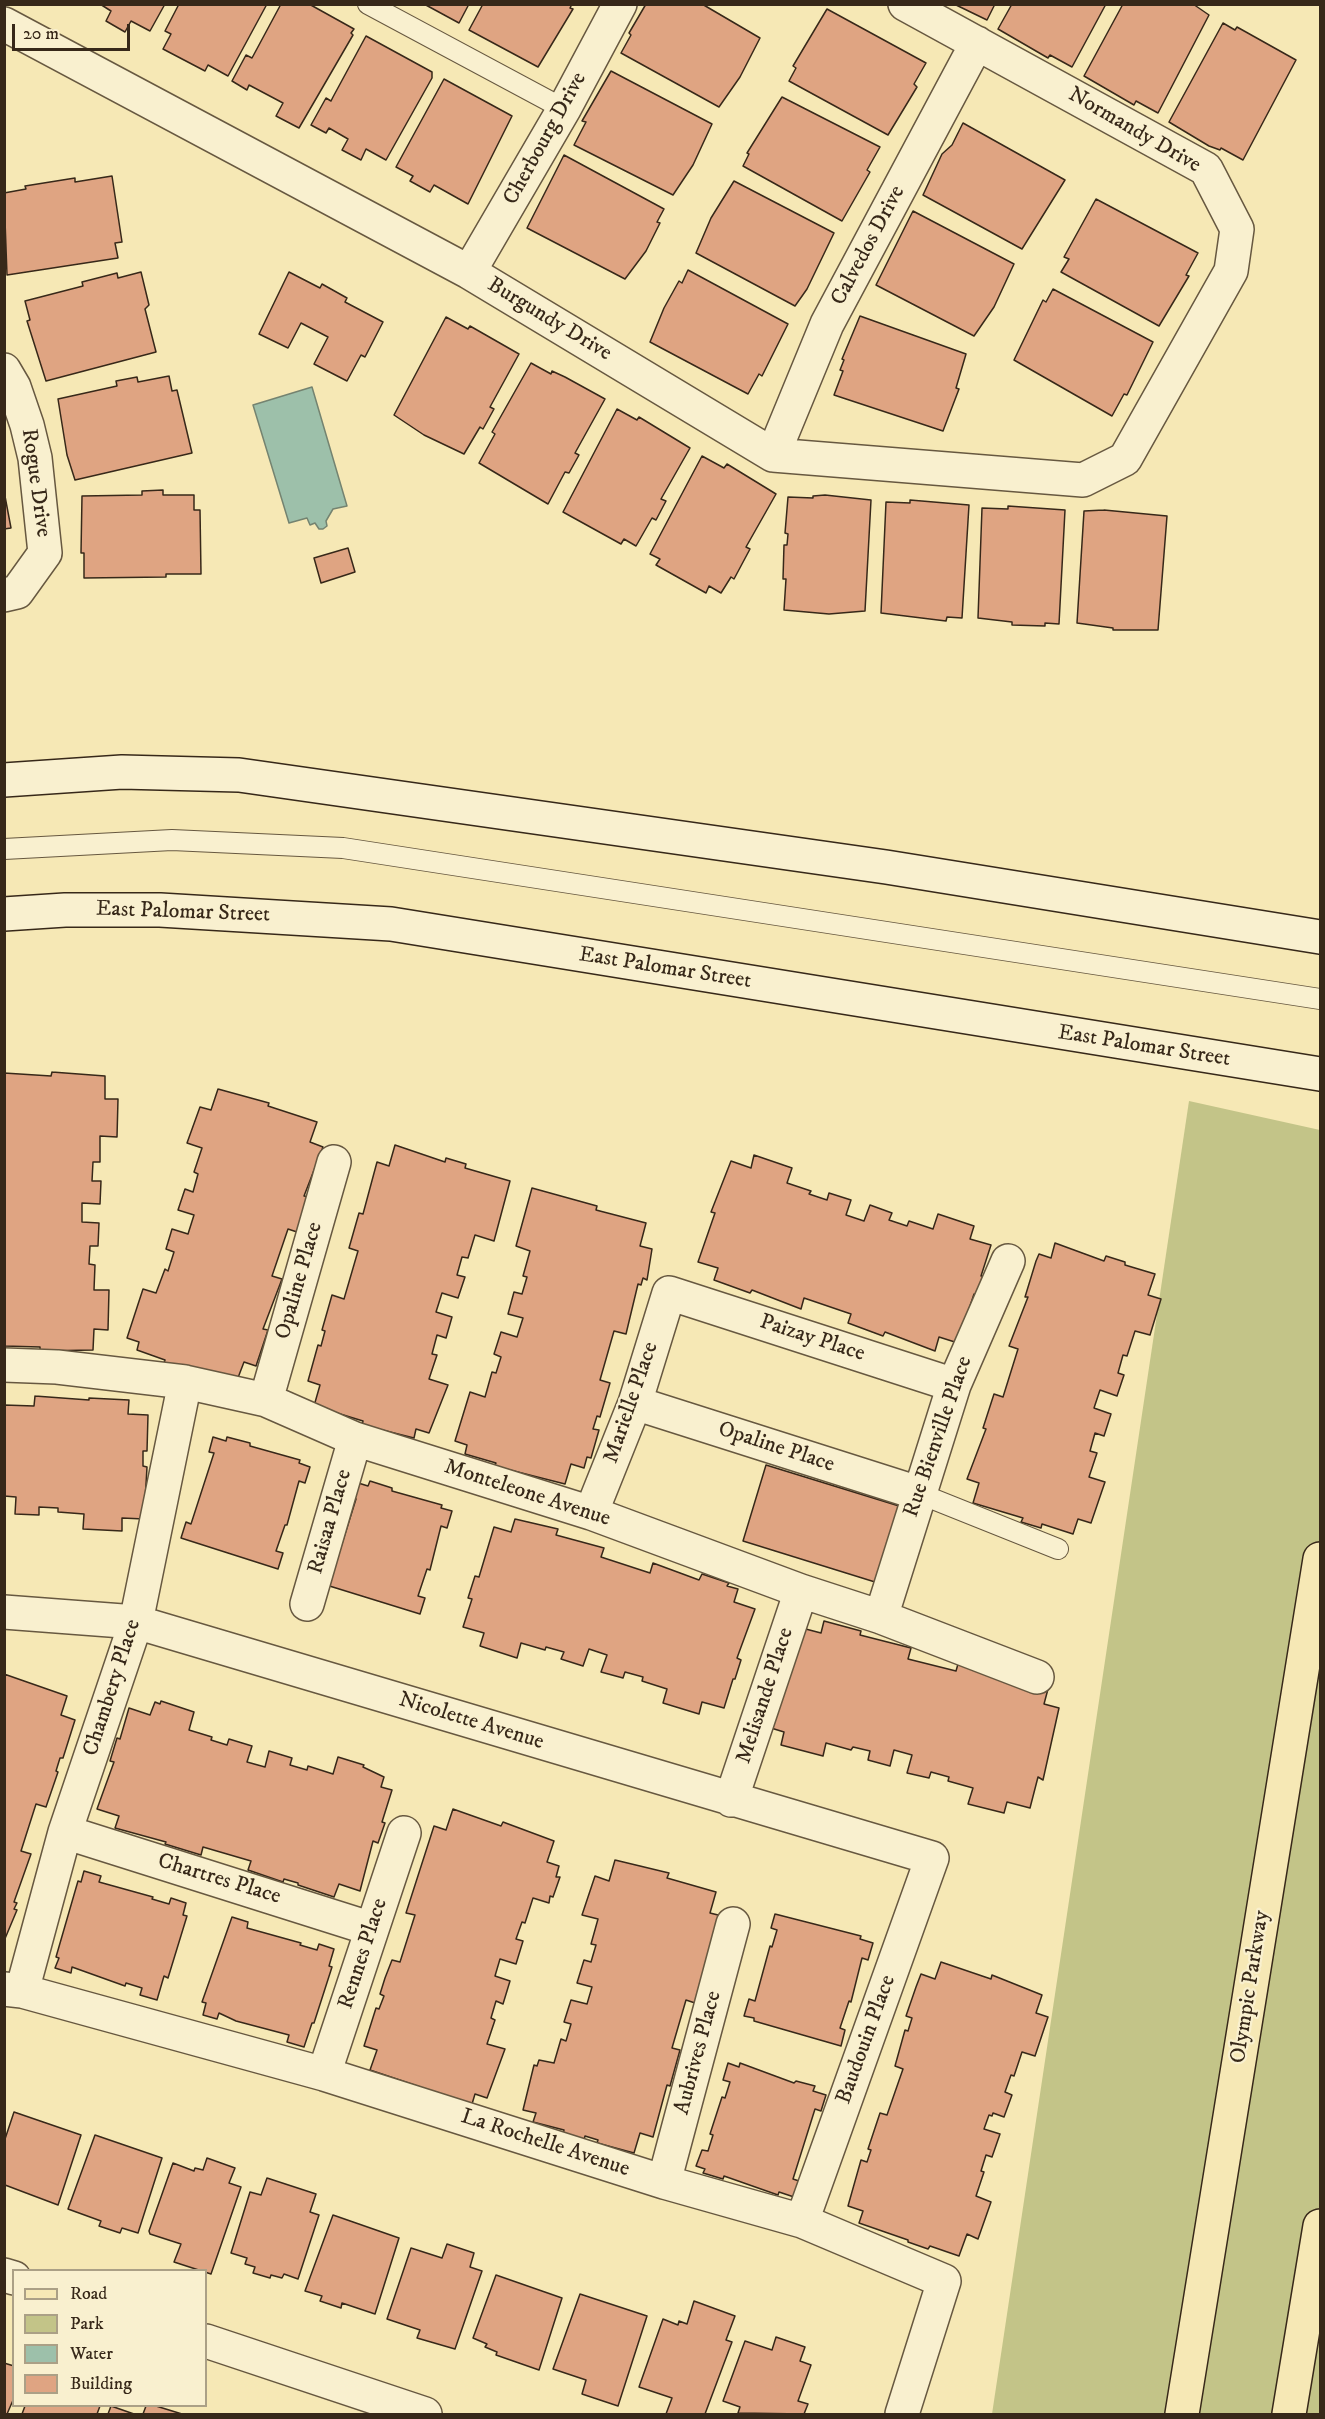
<!DOCTYPE html>
<html>
<head>
<meta charset="utf-8">
<style>
  body { margin:0 }
  #map { position:relative; width:1325px; height:2419px; overflow:hidden; background:#f6e8b5; font-family:"IM FELL DW Pica",serif }
  canvas { display:block }
  .frame { position:absolute; inset:0; border:6px solid #372819; pointer-events:none }
  .legend { position:absolute; left:12px; top:2269px; width:195px; height:138px; box-sizing:border-box; background:#f9f0cf; border:2px solid #aba086; margin:0; padding:8px 10px; list-style:none; font-size:18px; color:#372819 }
  .legend li { display:flex; align-items:center; gap:12px; height:30px }
  .legend b { width:30px; border:2px solid #aba086 }
  .scale { position:absolute; left:12px; top:24px; width:118px; height:27px; box-sizing:border-box; border:3px solid #372819; border-top:0; padding-left:8px; font-size:18px; line-height:21px; white-space:nowrap; color:#372819; -webkit-text-stroke:4px #f9f0cf; paint-order:stroke }
</style>
</head>
<body>
<div id="map">
<canvas width="1325" height="2419"></canvas>
<div class="frame"></div>
<ul class="legend">
<li><b style="height:8px;background:#f6e8b5"></b>Road</li>
<li><b style="height:16px;background:#c3c488"></b>Park</li>
<li><b style="height:16px;background:#9dc0aa"></b>Water</li>
<li><b style="height:16px;background:#dfa482"></b>Building</li>
</ul>
<div class="scale">20 m</div>
</div>
<script>
const ctx = document.querySelector('canvas').getContext('2d');
ctx.lineJoin = 'round';
function fillPath(path, color) {
  ctx.fillStyle = color;
  ctx.fill(path, 'evenodd');
}
function shape(rows) {
  const path = new Path2D();
  for (const r of rows) {
    path.moveTo(r[0], r[1]);
    for (let i = 2; i < r.length; i += 2) path.lineTo(r[i], r[i + 1]);
  }
  return path;
}
function stroke(path, color, width, dash) {
  ctx.strokeStyle = color;
  ctx.lineWidth = width;
  ctx.lineCap = dash ? 'butt' : 'round';
  ctx.setLineDash(dash || []);
  ctx.stroke(path);
}
function drawText(font, color, halo, rows, align = 'center') {
  ctx.font = font + ' "IM FELL DW Pica",serif';
  ctx.lineWidth = 4.5;
  ctx.setLineDash([]);
  ctx.textBaseline = 'middle';
  ctx.strokeStyle = halo;
  ctx.fillStyle = color;
  for (const [text, x, y, turn = 0] of rows) {
    ctx.save();
    ctx.translate(x, y);
    ctx.rotate((+turn || 0) * Math.PI / 180);
    ctx.textAlign = isNaN(turn) ? turn : align;
    if (halo) ctx.strokeText(text, 0, 0);
    ctx.fillText(text, 0, 0);
    ctx.restore();
  }
}
fillPath(shape([
  [1189,1101,1320,1130,1320,2414,992,2414]
]), '#c3c488');
const water = shape([
  [312,387,347,506,333,509,326,521,327,526,323,529,319,529,315,523,310,525,307,518,289,523,253,405,312,387]
]);
fillPath(water, '#9dc0aa');
stroke(water, '#748370', 1.5);
const building = shape([
  [100,4,165,4,150,31,131,21,125,32,106,21,111,11,100,4],
  [179,4,267,4,228,76,208,65,205,71,163,49,171,34,165,31,179,4],
  [281,4,309,4,354,29,351,33,353,35,299,128,276,116,283,103,249,85,247,90,232,81,246,55,252,58,281,4],
  [424,4,469,4,459,23,424,4],
  [483,4,572,4,570,8,573,9,538,67,469,30,483,4],
  [646,4,702,4,760,38,740,77,719,107,621,53,631,35,629,33,646,4],
  [954,4,995,4,987,20,954,4],
  [1012,4,1106,4,1072,67,1050,55,1048,58,998,29,1012,4],
  [1123,4,1193,4,1209,15,1158,113,1136,101,1134,105,1084,76,1123,4],
  [827,9,926,63,914,84,917,87,888,135,789,81,796,68,793,66,827,9],
  [1223,23,1235,30,1237,27,1296,60,1243,160,1221,148,1220,150,1209,146,1169,122,1223,23],
  [366,36,432,72,432,78,386,160,366,149,361,160,342,150,348,139,329,128,326,133,311,125,326,98,331,101,333,97,366,36],
  [611,71,712,124,693,165,673,195,574,145,586,122,582,121,611,71],
  [444,79,512,116,468,204,434,185,430,192,410,181,413,176,396,167,444,79],
  [782,97,880,147,867,170,870,172,842,221,743,166,749,154,747,153,782,97],
  [963,123,1065,180,1022,249,923,195,942,154,952,145,963,123],
  [564,155,664,209,657,222,660,223,646,251,625,279,527,228,564,155],
  [112,176,122,242,115,243,118,258,7,275,4,193,26,189,25,186,75,178,75,182,112,176],
  [734,181,834,233,807,289,795,306,696,253,711,218,734,181],
  [1096,199,1198,253,1186,275,1189,276,1159,326,1061,272,1069,259,1064,257,1096,199],
  [913,211,1014,264,994,307,974,336,876,285,913,211],
  [688,270,788,324,762,376,759,374,748,394,650,342,664,308,679,281,682,283,688,270],
  [141,272,149,305,145,309,156,352,46,381,27,321,30,320,25,301,83,286,82,282,117,273,118,278,141,272],
  [289,272,320,288,322,284,347,298,345,302,383,322,365,357,361,355,347,381,314,364,328,337,301,323,288,348,259,334,289,272],
  [1053,289,1153,342,1127,395,1124,394,1112,416,1014,360,1043,300,1046,302,1053,289],
  [860,316,966,354,956,388,959,389,943,431,834,395,843,371,840,370,844,360,842,359,860,316],
  [446,317,468,329,470,326,519,354,490,407,494,409,483,429,480,427,464,454,424,435,394,415,446,317],
  [531,363,551,374,552,371,565,377,605,399,575,453,579,455,569,473,565,472,548,504,479,463,495,434,492,432,531,363],
  [169,376,172,391,177,390,192,453,75,480,67,455,58,399,117,386,116,381,137,377,138,382,169,376],
  [617,409,637,420,639,417,690,448,661,499,666,501,656,520,652,518,636,546,624,539,621,544,563,512,617,409],
  [702,456,724,468,727,464,776,494,746,547,750,549,734,579,731,577,721,593,709,586,706,593,656,565,660,559,650,554,702,456],
  [163,490,163,495,194,495,194,510,200,510,201,574,166,574,166,577,84,578,84,553,81,553,82,496,142,495,142,491,163,490],
  [4,491,11,528,4,529,4,491],
  [825,495,871,500,865,611,829,614,784,610,786,579,783,579,784,545,787,545,788,534,785,533,788,497,813,498,813,496,825,495],
  [910,500,969,505,962,618,947,617,946,621,881,613,886,502,910,503,910,500],
  [1008,506,1065,510,1059,624,1045,623,1045,626,1012,625,1012,622,978,618,982,508,1008,509,1008,506],
  [1104,510,1167,516,1158,630,1113,630,1113,628,1077,623,1084,511,1104,510],
  [348,548,355,572,321,583,314,558,348,548],
  [52,1072,105,1076,105,1099,118,1099,117,1137,100,1136,100,1162,93,1162,92,1181,101,1181,100,1204,82,1203,82,1222,99,1223,98,1246,90,1246,89,1264,95,1265,94,1290,109,1290,108,1330,94,1329,93,1350,40,1351,40,1347,4,1346,4,1073,51,1076,52,1072],
  [218,1089,269,1103,268,1106,317,1122,310,1142,323,1147,304,1196,309,1197,297,1232,288,1229,272,1276,282,1279,263,1329,268,1330,256,1366,244,1362,236,1383,185,1365,184,1370,164,1363,165,1360,137,1350,139,1342,127,1338,143,1289,156,1293,165,1269,168,1271,174,1252,166,1249,172,1229,188,1234,194,1215,178,1210,185,1189,193,1192,198,1174,194,1172,202,1148,187,1143,200,1107,211,1110,218,1089],
  [395,1145,445,1162,446,1158,466,1164,465,1168,510,1181,494,1241,475,1235,468,1258,462,1257,457,1275,465,1277,458,1298,442,1293,436,1312,452,1317,446,1338,437,1335,432,1354,437,1355,429,1379,448,1385,429,1433,416,1429,414,1438,362,1425,363,1421,314,1406,320,1385,308,1381,318,1345,321,1346,325,1331,322,1330,332,1295,344,1299,358,1251,349,1248,359,1213,363,1214,377,1162,389,1166,395,1145],
  [754,1155,792,1168,787,1183,811,1191,809,1194,827,1200,829,1193,851,1200,846,1215,864,1221,870,1205,892,1213,889,1220,907,1226,909,1221,933,1229,938,1214,974,1226,970,1239,991,1245,981,1276,983,1276,976,1295,974,1294,958,1343,939,1337,935,1351,885,1332,883,1336,848,1323,851,1314,804,1298,801,1309,752,1290,750,1293,714,1280,718,1268,698,1262,715,1213,711,1212,731,1161,751,1168,754,1155],
  [532,1188,597,1206,596,1210,646,1223,640,1246,652,1249,647,1280,643,1278,641,1285,638,1284,626,1334,614,1331,600,1380,610,1383,600,1417,597,1416,593,1429,599,1430,591,1458,587,1457,584,1468,571,1464,565,1484,494,1466,496,1463,465,1454,467,1445,455,1441,470,1392,485,1397,492,1372,496,1373,501,1357,494,1354,501,1332,517,1337,523,1318,508,1314,514,1292,522,1294,527,1277,523,1276,530,1251,516,1246,532,1188],
  [1055,1243,1104,1261,1106,1256,1125,1262,1125,1265,1155,1274,1148,1295,1161,1299,1150,1335,1135,1331,1127,1356,1123,1355,1118,1373,1124,1375,1117,1396,1100,1390,1094,1408,1111,1414,1104,1436,1095,1433,1090,1451,1097,1453,1089,1477,1105,1482,1091,1523,1078,1519,1073,1534,1042,1524,1041,1528,1021,1522,1023,1518,973,1503,979,1483,967,1479,986,1429,983,1428,994,1394,1003,1397,1018,1349,1009,1346,1028,1297,1025,1297,1036,1261,1039,1254,1051,1258,1055,1243],
  [35,1396,89,1400,89,1398,129,1400,128,1414,148,1415,147,1451,143,1451,143,1466,147,1467,144,1519,122,1518,122,1531,83,1529,84,1514,58,1512,58,1508,39,1507,39,1515,15,1514,16,1497,4,1496,4,1405,34,1406,35,1396],
  [213,1437,226,1441,227,1437,250,1443,250,1446,300,1460,299,1463,310,1467,305,1483,299,1481,287,1525,285,1525,276,1551,283,1553,278,1569,181,1538,186,1522,191,1524,214,1453,209,1452,213,1437],
  [766,1465,899,1506,875,1582,743,1541,766,1465],
  [370,1481,392,1488,392,1491,442,1505,441,1508,452,1511,447,1528,441,1526,430,1570,427,1569,418,1596,425,1598,420,1614,323,1584,334,1569,356,1499,351,1497,355,1482,368,1486,370,1481],
  [515,1519,558,1529,556,1535,604,1548,601,1557,650,1573,653,1563,699,1580,702,1574,729,1583,727,1586,738,1589,734,1602,755,1609,737,1658,741,1660,735,1679,733,1679,724,1708,702,1702,699,1714,663,1703,667,1689,642,1681,643,1677,625,1672,623,1678,601,1672,607,1655,589,1649,583,1666,561,1659,564,1652,546,1647,545,1650,521,1643,517,1658,480,1646,484,1633,463,1627,472,1599,468,1598,475,1576,479,1577,494,1527,511,1532,515,1519],
  [824,1621,861,1631,860,1635,911,1648,908,1659,956,1671,958,1664,1048,1689,1044,1704,1059,1708,1043,1780,1038,1777,1030,1808,1007,1802,1004,1813,968,1804,973,1788,948,1781,949,1777,931,1772,929,1778,907,1773,912,1755,894,1750,890,1766,868,1760,870,1751,853,1747,851,1750,826,1743,823,1756,781,1745,784,1732,771,1728,798,1627,821,1633,824,1621],
  [4,1674,67,1696,61,1715,75,1720,63,1758,60,1758,56,1771,58,1772,46,1807,36,1804,21,1851,31,1854,14,1902,17,1903,14,1909,17,1910,4,1941,4,1674],
  [161,1701,194,1712,189,1730,212,1737,211,1740,227,1745,229,1739,252,1746,247,1762,265,1767,269,1751,292,1758,290,1765,307,1770,308,1766,333,1774,338,1757,364,1765,363,1767,384,1777,381,1787,392,1790,382,1822,385,1823,378,1843,373,1841,360,1891,339,1884,334,1897,298,1885,298,1883,284,1879,283,1882,248,1870,251,1861,203,1847,201,1855,165,1844,166,1842,115,1828,119,1816,97,1809,114,1762,110,1761,117,1738,120,1739,129,1708,150,1715,155,1702,160,1704,161,1701],
  [453,1809,501,1826,503,1822,554,1841,547,1862,559,1866,556,1877,560,1877,553,1897,550,1896,549,1903,533,1898,525,1923,522,1922,516,1939,523,1941,516,1964,500,1959,495,1976,510,1981,503,2004,496,2001,491,2018,495,2020,487,2044,505,2049,487,2098,475,2094,472,2104,420,2089,420,2087,370,2070,377,2050,364,2046,376,2008,379,2009,384,1996,380,1994,385,1978,392,1960,400,1962,415,1915,406,1913,434,1826,446,1830,453,1809],
  [615,1860,669,1873,667,1878,716,1892,710,1913,722,1916,695,2003,686,2000,672,2048,680,2050,670,2086,667,2085,653,2137,640,2133,634,2153,597,2143,598,2140,585,2136,584,2140,563,2134,564,2130,533,2122,536,2113,523,2110,534,2065,537,2066,539,2060,554,2063,561,2039,566,2041,571,2024,564,2022,571,2000,587,2004,592,1987,577,1983,584,1960,591,1962,596,1945,591,1944,598,1919,582,1915,595,1876,609,1881,615,1860],
  [84,1871,101,1876,99,1882,153,1897,152,1899,169,1904,171,1898,186,1903,183,1915,187,1916,168,1978,164,1976,157,2000,140,1995,142,1988,126,1983,125,1986,72,1967,71,1973,55,1968,59,1958,56,1957,78,1881,81,1882,84,1871],
  [775,1914,861,1936,860,1939,873,1943,868,1960,862,1958,851,2002,849,2001,840,2028,845,2030,841,2046,754,2021,754,2018,744,2016,749,1999,755,2001,770,1946,772,1947,777,1930,771,1928,775,1914],
  [232,1917,248,1922,247,1928,301,1943,300,1945,317,1950,319,1944,334,1949,329,1966,332,1967,314,2023,312,2023,304,2047,287,2042,289,2035,236,2021,219,2013,217,2019,203,2015,206,2003,202,2002,232,1917],
  [941,1962,991,1979,992,1975,1042,1995,1036,2013,1048,2017,1035,2056,1022,2052,1014,2076,1011,2075,1005,2092,1012,2095,1004,2117,993,2113,992,2116,989,2115,984,2129,1000,2134,992,2157,986,2155,981,2171,984,2172,976,2196,991,2202,978,2239,967,2234,959,2256,930,2246,928,2249,908,2242,908,2240,859,2223,863,2211,848,2206,861,2160,867,2162,871,2150,868,2149,880,2113,887,2115,903,2069,895,2066,905,2030,908,2031,912,2018,906,2016,916,1987,921,1974,935,1979,941,1962],
  [728,2063,739,2067,740,2063,794,2083,796,2081,815,2086,813,2091,826,2095,821,2111,815,2109,793,2179,799,2181,794,2197,779,2192,778,2195,724,2176,723,2179,703,2173,705,2169,696,2166,702,2150,708,2151,713,2135,710,2134,722,2097,725,2098,730,2082,723,2080,728,2063],
  [14,2112,81,2135,58,2205,5,2185,4,2142,14,2112],
  [95,2135,162,2158,138,2233,122,2228,120,2233,99,2226,101,2221,68,2209,95,2135],
  [207,2158,235,2168,229,2183,241,2187,211,2274,174,2262,181,2244,150,2234,149,2231,173,2163,194,2171,195,2168,203,2170,207,2158],
  [267,2178,316,2194,310,2212,319,2215,298,2279,284,2274,282,2278,271,2275,270,2278,253,2273,255,2267,245,2264,247,2258,231,2253,250,2192,261,2195,267,2178],
  [333,2215,399,2238,375,2314,342,2303,341,2308,320,2301,322,2296,305,2291,333,2215],
  [447,2244,474,2253,470,2267,482,2271,455,2349,417,2338,420,2330,387,2319,411,2248,442,2258,447,2244],
  [496,2275,562,2298,539,2370,496,2355,497,2352,485,2347,487,2344,473,2338,496,2275],
  [580,2294,647,2316,618,2406,582,2394,586,2380,553,2369,580,2294],
  [694,2301,735,2316,726,2340,732,2342,705,2414,666,2414,672,2398,639,2387,663,2319,678,2325,679,2321,687,2324,694,2301],
  [776,2337,805,2347,800,2361,811,2365,798,2401,808,2404,804,2414,738,2413,740,2407,723,2401,745,2341,772,2350,776,2337],
  [4,2363,14,2366,14,2398,7,2414,4,2414,4,2363],
  [25,2406,100,2406,97,2414,22,2414,25,2406],
  [111,2406,134,2414,108,2414,111,2406],
  [146,2406,156,2406,182,2414,143,2414,146,2406]
]);
fillPath(building, '#dfa482');
stroke(building, '#372819', 1.5);
const lane = shape([
  [368,4,564,109],
  [4,849,172,840,343,848,1320,999],
  [918,1493,1058,1549]
]);
const street = shape([
  [4,24,469,272,773,455,1083,480,1125,459,1231,271,1237,229,1206,169,905,4],
  [469,272,564,109,620,4],
  [4,370,14,387,27,425,35,458,45,553,17,592,4,595],
  [773,455,827,324,977,43],
  [4,1365,57,1367,185,1382,266,1400,355,1439,591,1513,801,1591,881,1617,1037,1677],
  [266,1400,334,1162],
  [635,1403,918,1493],
  [591,1513,635,1403,669,1293,954,1385],
  [307,1604,355,1439],
  [4,1612,136,1622,932,1858,802,2221],
  [881,1617,954,1385,1008,1261],
  [731,1800,801,1591],
  [65,1832,372,1929],
  [4,1989,22,1991,324,2074,664,2182,802,2221,944,2281,902,2414],
  [22,1991,65,1832,136,1622,185,1382],
  [324,2074,404,1833],
  [664,2182,733,1924],
  [4,2275,14,2278],
  [206,2341,425,2414]
]);
const secondary = shape([
  [4,780,122,772,239,775,886,867,1320,937],
  [4,914,65,910,160,910,391,924,1320,1074]
]);
const primary = shape([
  [1182,2414,1320,1559],
  [1289,2414,1320,2226]
]);
stroke(lane, '#675840', 22);
stroke(street, '#675840', 36);
stroke(secondary, '#372819', 36);
stroke(primary, '#372819', 36);
stroke(lane, '#f9f0cf', 20);
stroke(street, '#f9f0cf', 33);
stroke(secondary, '#f9f0cf', 33);
stroke(primary, '#f6e8b5', 33);
drawText('22px', '#372819', '#f9f0cf', [
  ["Normandy Drive",1134,131,30],
  ["Cherbourg Drive",546,139,-61],
  ["Calvedos Drive",869,246,-62],
  ["Burgundy Drive",549,320,31],
  ["Rogue Drive",35,483,82],
  ["East Palomar Street",183,913,2],
  ["East Palomar Street",665,969,9],
  ["East Palomar Street",1144,1047,9],
  ["Opaline Place",300,1281,-74],
  ["Paizay Place",812,1339,18],
  ["Marielle Place",632,1403,-71],
  ["Rue Bienville Place",939,1437,-71],
  ["Opaline Place",776,1448,18],
  ["Monteleone Avenue",527,1494,18],
  ["Raisaa Place",331,1522,-74],
  ["Chambery Place",113,1688,-72],
  ["Melisande Place",766,1696,-72],
  ["Nicolette Avenue",471,1722,17],
  ["Chartres Place",219,1880,17],
  ["Rennes Place",364,1954,-72],
  ["Olympic Parkway",1251,1987,-81],
  ["Baudouin Place",867,2040,-70],
  ["Aubrives Place",699,2053,-75],
  ["La Rochelle Avenue",545,2144,18]
]);
</script>
</body>
</html>
